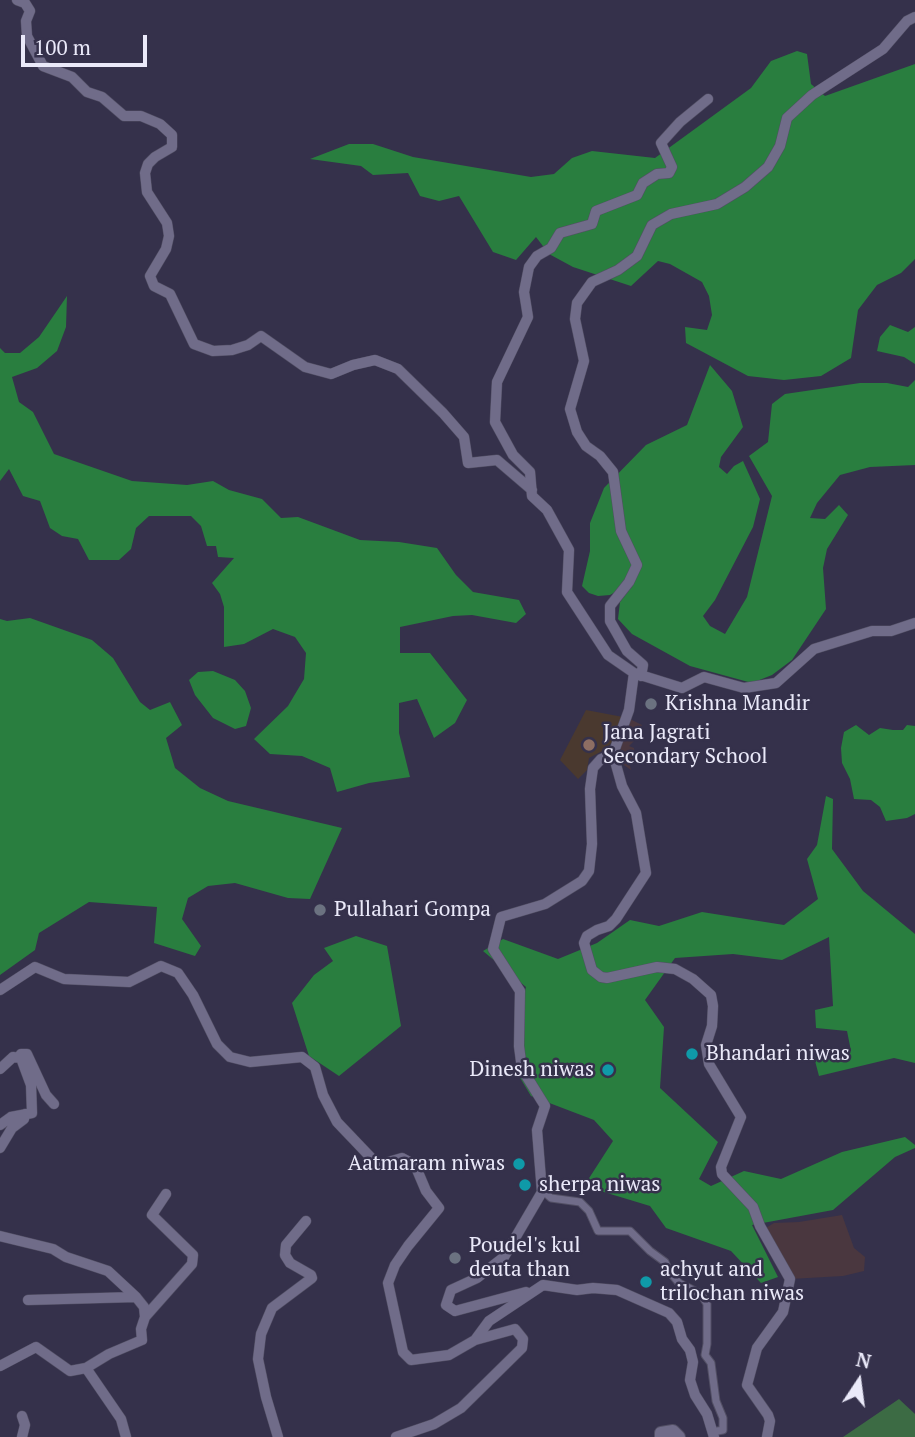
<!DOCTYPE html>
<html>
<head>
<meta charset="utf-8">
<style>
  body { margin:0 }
  #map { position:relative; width:915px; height:1437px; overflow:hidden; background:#35314b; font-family:"PT Serif",serif }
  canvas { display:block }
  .north { position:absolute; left:824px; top:1346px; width:70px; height:70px; -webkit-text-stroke:5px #35314b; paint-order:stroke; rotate:13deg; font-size:19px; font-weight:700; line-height:28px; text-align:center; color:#eae9f9 }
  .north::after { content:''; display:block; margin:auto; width:24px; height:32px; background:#eae9f9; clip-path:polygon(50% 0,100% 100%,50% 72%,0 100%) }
  .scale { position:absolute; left:21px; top:35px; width:126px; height:32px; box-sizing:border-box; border:4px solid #eae9f9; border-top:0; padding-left:9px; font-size:21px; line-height:24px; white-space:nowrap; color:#eae9f9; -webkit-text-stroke:5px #35314b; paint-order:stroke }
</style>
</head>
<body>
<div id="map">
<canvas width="915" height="1437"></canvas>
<div class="north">N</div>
<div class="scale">100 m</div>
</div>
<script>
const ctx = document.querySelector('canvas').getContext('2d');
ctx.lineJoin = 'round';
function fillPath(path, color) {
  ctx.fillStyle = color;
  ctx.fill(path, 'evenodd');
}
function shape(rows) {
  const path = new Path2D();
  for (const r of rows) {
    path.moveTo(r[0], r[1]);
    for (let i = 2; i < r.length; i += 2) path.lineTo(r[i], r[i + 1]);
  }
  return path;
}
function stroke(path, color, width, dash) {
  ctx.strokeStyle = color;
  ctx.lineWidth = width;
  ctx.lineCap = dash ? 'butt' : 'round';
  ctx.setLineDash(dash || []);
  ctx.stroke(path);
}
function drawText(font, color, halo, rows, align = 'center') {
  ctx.font = font + ' "PT Serif",serif';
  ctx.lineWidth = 5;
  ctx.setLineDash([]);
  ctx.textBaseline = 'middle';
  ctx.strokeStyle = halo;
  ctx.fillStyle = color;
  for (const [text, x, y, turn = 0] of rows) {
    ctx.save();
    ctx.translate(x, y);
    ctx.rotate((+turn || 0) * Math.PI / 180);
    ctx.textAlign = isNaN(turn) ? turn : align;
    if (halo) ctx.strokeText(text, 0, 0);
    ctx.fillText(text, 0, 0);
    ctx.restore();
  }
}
fillPath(shape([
  [630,719,642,725,638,737,629,746,634,748,636,760,629,762,631,770,618,761,620,744],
  [842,1215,854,1248,865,1257,864,1271,843,1276,790,1279,764,1229,774,1223,799,1222]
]), '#4a373f');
fillPath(shape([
  [586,710,623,717,613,741,606,749,589,758,587,770,578,779,560,760]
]), '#4a392f');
fillPath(shape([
  [899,1399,915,1414,915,1437,843,1437]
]), '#3c6b44');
fillPath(shape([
  [797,51,807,54,811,84,825,96,915,64,915,259,901,273,877,285,858,310,851,358,821,376,784,380,748,376,686,343,685,327,707,330,712,315,709,296,702,282,670,264,658,261,631,286,573,267,549,254,536,237,516,260,493,252,459,196,439,201,420,196,408,173,373,175,361,166,310,159,349,144,373,144,413,157,531,177,554,174,572,158,592,151,655,158,751,88,771,61],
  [67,296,66,327,57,351,37,368,12,377,19,402,33,412,54,454,132,481,187,485,213,481,229,490,262,499,281,518,298,517,360,540,399,542,437,548,456,575,473,592,519,600,526,614,516,623,472,615,453,616,400,627,400,653,430,653,467,700,455,723,434,738,417,699,399,703,399,733,410,777,369,783,337,792,330,768,302,756,270,754,254,739,288,706,304,679,306,653,295,637,273,629,244,644,224,647,224,607,220,594,212,583,234,558,218,557,216,546,207,546,201,526,191,516,149,516,136,528,131,549,119,560,89,560,78,539,62,536,50,528,40,501,23,496,9,469,0,481,0,348,5,353,20,353,39,337],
  [890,325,908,332,915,327,915,364,904,357,877,351,880,337],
  [710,365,732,391,743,427,721,457,719,467,727,474,734,466,743,461,760,499,753,527,715,600,703,616,710,626,725,634,747,597,772,496,749,456,768,442,772,404,785,394,860,383,887,383,908,387,915,380,915,465,870,467,840,475,817,503,810,518,825,519,839,505,848,515,827,549,823,568,826,609,792,660,772,675,752,683,690,666,632,634,618,619,620,602,629,590,624,587,610,595,598,596,589,593,582,586,590,551,590,523,604,488,646,445,687,425],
  [30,618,92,640,113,658,140,702,150,710,170,702,182,725,166,738,175,768,200,788,228,801,342,828,310,899,288,898,235,883,208,886,188,898,182,919,201,946,195,956,154,943,157,907,89,902,39,933,35,950,0,975,0,619,7,621],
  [213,671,235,680,245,691,251,708,246,726,235,729,213,718,195,695,189,680,198,672],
  [856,725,869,735,880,728,893,730,903,730,907,725,915,726,915,814,907,818,886,821,880,807,871,800,854,799,850,779,842,763,841,748,844,732],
  [826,796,833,799,832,849,863,891,915,934,915,1063,894,1058,819,1076,814,1057,851,1051,847,1031,816,1028,815,1010,833,1006,829,937,782,960,733,954,675,958,645,1000,664,1027,660,1088,718,1142,699,1179,711,1186,744,1171,781,1179,842,1152,905,1137,915,1145,915,1148,895,1157,833,1210,752,1225,778,1277,761,1283,731,1251,666,1228,650,1206,584,1186,613,1141,594,1120,531,1096,519,1076,514,1031,526,987,483,951,503,939,558,959,597,943,630,920,659,926,702,912,784,925,818,899,807,859,817,845],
  [356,936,387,946,401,1026,339,1076,309,1056,292,1003,314,975,333,961,324,948]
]), '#297e3f');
const pedestrian = shape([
  [541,1189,551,1198,580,1202,589,1211,598,1231,630,1231,650,1251,665,1262,669,1271,679,1283,701,1294,707,1304,707,1344,705,1355,711,1363,716,1401,723,1418,723,1430,712,1432]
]);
const minor = shape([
  [17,0,25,3,30,11,26,21,27,36,43,66,72,77,87,92,102,97,124,116,141,116,160,124,172,135,172,147,155,157,148,164,145,173,147,192,167,223,169,236,166,249,150,276,154,286,170,294,194,344,213,351,232,350,248,345,261,336,305,367,331,374,353,365,375,360,398,369,443,413,464,437,468,463,497,460,532,490],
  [708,99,680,122,661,143,672,167,669,173,657,174,643,183,637,195,596,211,592,224,560,233,551,248,537,256,529,267,524,292,528,317,497,382,495,422,513,455,530,472,532,496,547,510,569,550,567,592,608,655,634,673,682,688,704,677,744,688,776,683,814,649,872,631,891,631,915,623],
  [634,673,629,710,613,754,622,786,636,813,646,873,616,919,609,926,597,930,587,936,584,943,592,970,601,977,607,978,657,967,675,969,693,979,711,995,713,1006,712,1026,706,1045,709,1064,741,1117,721,1167,722,1174,753,1207,760,1226,790,1279,783,1312,757,1348,747,1385,768,1415,770,1421,767,1437],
  [641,676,643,665,627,651,610,621,610,606,629,582,637,565,621,531,613,472,600,456,586,446,577,432,570,409,584,361,575,319,577,303,592,282,618,270,637,256,652,225,671,214,717,204,745,187,768,167,780,146,787,118,812,95,883,49,907,21,915,17],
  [0,990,35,967,64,979,129,982,161,966,178,973,193,995,217,1044,230,1057,250,1062,302,1057,315,1067,323,1095,337,1122,378,1165,402,1158,415,1165,426,1191,439,1208,408,1246,395,1265,388,1283,403,1352,411,1360,449,1355,475,1340,489,1321,543,1285,577,1290,593,1288,617,1290,669,1313,677,1322,682,1339,690,1350,693,1362,690,1380,695,1395,707,1414,714,1437],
  [21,1058,21,1054,27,1054,46,1095,54,1104],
  [0,1069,13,1057,21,1058,31,1085,32,1113,11,1117,0,1125],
  [0,1148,12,1128,24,1119,25,1114],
  [0,1236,53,1249,66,1257,108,1271,136,1297,144,1307,145,1317],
  [526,1292,455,1311,446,1305,451,1290,477,1278,504,1257,542,1192,537,1130,545,1106,522,1069,519,1046,520,991,493,949,501,917,545,904,582,881,589,871,592,844,590,789,593,768,601,759,613,754],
  [28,1300,136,1297],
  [0,1366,36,1347,70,1371,86,1368],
  [22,1437,25,1425,22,1416],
  [126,1437,121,1419,86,1368,109,1354,142,1340,141,1329,145,1317,192,1264,193,1255,152,1215,166,1194],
  [278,1437,266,1397,258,1359,261,1334,272,1308,312,1278,311,1275,290,1263,285,1255,286,1245,306,1221],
  [396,1437,434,1424,461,1408,522,1348,523,1339,515,1329,475,1340]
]);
const tertiary = shape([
  [661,1437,661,1433,673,1431,679,1437]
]);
stroke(pedestrian, '#524f64', 9);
stroke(minor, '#524f64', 11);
stroke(tertiary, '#524f64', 14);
stroke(pedestrian, '#706c89', 7);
stroke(minor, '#706c89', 10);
stroke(tertiary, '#706c89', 12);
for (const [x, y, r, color] of [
  [651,704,7,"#6b7280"],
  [589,745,7,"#8d6e63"],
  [320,910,7,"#6b7280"],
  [692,1054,7,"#0f9aa8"],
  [608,1070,7,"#0f9aa8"],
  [519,1164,7,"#0f9aa8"],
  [525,1185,7,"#0f9aa8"],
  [455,1258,7,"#6b7280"],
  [646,1282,7,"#0f9aa8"]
]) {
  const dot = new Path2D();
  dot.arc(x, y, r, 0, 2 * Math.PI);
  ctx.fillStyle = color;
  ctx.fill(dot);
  stroke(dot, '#35314b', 2.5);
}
drawText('21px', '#eae9f9', '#35314b', [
  ["Krishna Mandir",665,704],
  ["Jana Jagrati",603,733],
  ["Secondary School",603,757],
  ["Pullahari Gompa",334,910],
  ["Bhandari niwas",706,1054],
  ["Dinesh niwas",594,1070,"right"],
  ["Aatmaram niwas",505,1164,"right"],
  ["sherpa niwas",539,1185],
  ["Poudel's kul",469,1246],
  ["deuta than",469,1270],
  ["achyut and",660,1270],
  ["trilochan niwas",660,1294]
], 'left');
</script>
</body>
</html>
